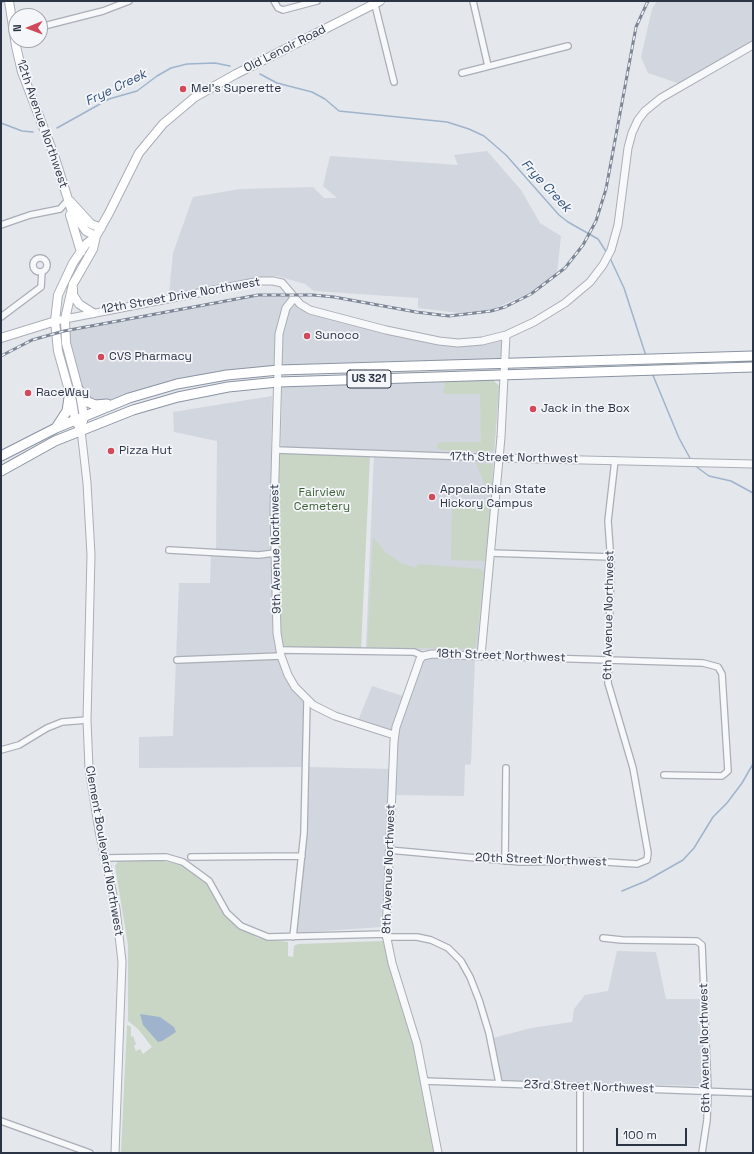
<!DOCTYPE html>
<html>
<head>
<meta charset="utf-8">
<style>
  body { margin:0 }
  #map { position:relative; width:754px; height:1154px; overflow:hidden; background:#e4e7ec; font-family:"Space Grotesk",sans-serif }
  canvas { display:block }
  .frame { position:absolute; inset:0; border:2px solid #2b3445; pointer-events:none }
  .north { position:absolute; left:8px; top:8px; width:40px; height:40px; box-sizing:border-box; background:#f4f6f9; border:1px solid #a4a8b1; border-radius:50%; rotate:269deg; font-size:11px; font-weight:700; line-height:16px; text-align:center; color:#2b3445 }
  .north::after { content:''; display:block; margin:auto; width:14px; height:18px; background:#d1495b; clip-path:polygon(50% 0,100% 100%,50% 72%,0 100%) }
  .scale { position:absolute; left:616px; top:1128px; width:71px; height:18px; box-sizing:border-box; border:2px solid #2b3445; border-top:0; padding-left:5px; font-size:12px; line-height:14px; white-space:nowrap; color:#2b3445; -webkit-text-stroke:3px #f4f6f9; paint-order:stroke }
</style>
</head>
<body>
<div id="map">
<canvas width="754" height="1154"></canvas>
<div class="frame"></div>
<div class="north">N</div>
<div class="scale">100 m</div>
</div>
<script>
const ctx = document.querySelector('canvas').getContext('2d');
ctx.lineJoin = 'round';
function fillPath(path, color) {
  ctx.fillStyle = color;
  ctx.fill(path, 'evenodd');
}
function shape(rows) {
  const path = new Path2D();
  for (const r of rows) {
    if (r.length === 3) {
      path.moveTo(r[0] + r[2], r[1]);
      path.arc(r[0], r[1], r[2], 0, 2 * Math.PI);
      continue;
    }
    path.moveTo(r[0], r[1]);
    for (let i = 2; i < r.length; i += 2) path.lineTo(r[i], r[i + 1]);
  }
  return path;
}
function stroke(path, color, width, dash) {
  ctx.strokeStyle = color;
  ctx.lineWidth = width;
  ctx.lineCap = dash ? 'butt' : 'round';
  ctx.setLineDash(dash || []);
  ctx.stroke(path);
}
function drawText(font, color, halo, rows, align = 'center') {
  ctx.font = font + ' "Space Grotesk",sans-serif';
  ctx.lineWidth = 3.5;
  ctx.setLineDash([]);
  ctx.textBaseline = 'middle';
  ctx.strokeStyle = halo;
  ctx.fillStyle = color;
  for (const [text, x, y, turn = 0] of rows) {
    ctx.save();
    ctx.translate(x, y);
    ctx.rotate((+turn || 0) * Math.PI / 180);
    ctx.textAlign = isNaN(turn) ? turn : align;
    if (halo) ctx.strokeText(text, 0, 0);
    ctx.fillText(text, 0, 0);
    ctx.restore();
  }
}
fillPath(shape([
  [657,1,753,1,753,41,680,84,648,73,641,57,652,9],
  [487,151,521,190,540,223,561,236,557,273,532,292,493,309,459,313,418,308,418,298,314,291,305,284,277,276,169,294,173,253,193,197,240,189,313,187,324,198,337,198,323,186,330,156,458,165,454,155],
  [292,294,300,304,439,341,506,335,505,362,227,375,102,405,83,397,64,331,243,298],
  [493,380,499,386,489,530,478,647,477,651,473,652,366,648,374,451,285,448,281,445,282,387,287,384],
  [272,396,271,449,276,450,283,663,307,701,307,767,393,769,394,735,357,723,372,686,406,697,423,656,475,656,471,764,465,765,464,796,392,795,389,839,386,839,381,927,296,933,307,834,307,767,139,768,139,737,173,736,179,583,210,583,211,552,216,552,217,441,174,432,173,412],
  [617,951,656,952,666,999,700,999,703,1086,501,1081,493,1038,531,1028,572,1022,574,1009,585,995,608,991]
]), '#d2d6de');
fillPath(shape([
  [493,380,499,386,494,450,488,454,478,454,475,451,442,450,437,448,437,444,442,442,481,442,480,394,443,394,445,381],
  [279,453,370,457,361,649,281,648,277,565],
  [476,463,493,464,491,490,488,492],
  [487,500,491,505,485,561,451,560,452,508,477,507],
  [373,537,385,552,401,563,416,568,418,564,481,569,484,573,476,646,473,649,367,647],
  [123,860,163,861,185,866,199,876,205,882,222,911,235,925,258,938,288,942,288,956,293,957,294,946,298,944,383,941,416,1054,435,1153,121,1153,127,1025,131,1027,131,1037,133,1036,136,1044,134,1046,136,1051,140,1049,143,1054,152,1047,138,1029,128,1021,128,945,115,866,118,861]
]), '#c9d6c5');
fillPath(shape([
  [140,1014,160,1017,174,1027,176,1032,162,1041,158,1042,143,1025]
]), '#9fb4cc');
stroke(shape([
  [1,3,3,2],
  [260,74,277,83,312,92,325,99,339,111,447,122,469,129,484,136,506,155,559,215,568,222,598,239,607,253],
  [1,123,22,131,33,132],
  [57,128,109,99,137,91,157,76,171,68,187,64,215,63,230,66],
  [610,258,624,288,646,356],
  [652,373,679,438,691,460],
  [694,465,709,476,731,481,753,493],
  [622,891,646,881,683,860,694,848,713,817,727,803,742,783,753,764]
]), '#9fb4cc', 1.5);
const minor = shape([
  [274,1,278,8,283,10,317,1],
  [374,1,394,82],
  [473,1,488,66],
  [40,27,103,11,129,1],
  [462,73,568,46],
  [1,225,30,215,60,209,68,200],
  [40,265,7],
  [1,317,41,287,42,272],
  [276,450,499,458],
  [169,550,259,555,275,553],
  [490,553,611,557],
  [280,650,414,652,423,656],
  [481,656,703,663,718,667,722,674,728,771,722,776,664,775],
  [177,660,281,656],
  [1,750,19,745,47,728,62,722,87,720],
  [389,850,520,862,590,861,637,864,647,860,648,853,633,768,608,683,611,563,608,521,615,460],
  [191,857,302,856],
  [106,858,166,857,183,862,209,881,227,913,241,926,268,937,386,934],
  [505,861,506,768],
  [293,937,304,833,307,701],
  [386,937,417,937,431,940,448,948,461,961,470,977,479,1000,489,1033,499,1083],
  [603,938,622,940,697,941,702,945,708,1091,707,1120,702,1153],
  [424,1081,753,1093],
  [580,1086,580,1153],
  [1,1121,90,1153]
]);
const tertiary = shape([
  [294,298,286,308,279,334,274,510,277,633,281,656,288,675,295,687,313,705,335,716,394,735],
  [65,319,260,281,273,281,282,283,300,304,310,310,386,330,439,341,458,343,482,341,506,335,534,322,565,303,590,282,603,265,611,250,618,225,628,148,632,133,638,120,645,111,661,98,753,45],
  [81,430,87,483,91,555,87,720,89,768,99,831,116,909,122,962,115,1153],
  [499,458,753,464],
  [438,1153,417,1044,392,963,386,934,394,741,396,727,420,659,423,656,432,654,481,656,501,437,506,335]
]);
const secondary = shape([
  [9,1,16,46,22,72,54,155,72,212,86,231,96,236],
  [70,201,91,224,101,228],
  [70,215,81,252],
  [73,289,73,295,79,304,93,313],
  [1,338,59,320],
  [83,421,84,417,81,399,66,343,65,319,73,284,93,249,96,236],
  [81,430,75,420,72,401,58,351,55,321,58,295,73,263,86,244,96,236,109,213,139,153,163,124,195,97,236,74,380,1]
]);
const trunk = shape([
  [78,389,88,402,95,405,107,404],
  [56,428,67,411,70,391],
  [1,456,56,428,129,398,177,384,227,375,279,370,753,356],
  [1,471,55,441,133,410,178,397,228,387,278,382,753,367]
]);
stroke(minor, '#a9aeb7', 8);
stroke(tertiary, '#a9aeb7', 9);
stroke(secondary, '#a9aeb7', 10);
stroke(trunk, '#8b94a3', 11);
stroke(minor, '#f7f8fa', 5.5);
stroke(tertiary, '#f7f8fa', 7);
stroke(secondary, '#fff', 8);
stroke(trunk, '#fff', 9);
const rail = shape([
  [1,356,32,340,64,331,258,295,313,295,334,297,416,312,449,316,491,311,505,307,531,294,565,268,583,245,596,221,606,189,636,27,648,1]
]);
stroke(rail, '#7d8696', 3);
stroke(rail, '#f4f6f9', 1.5, [4.5]);
for (const [x, y, r, color] of [
  [183,89,4,"#d1495b"],
  [307,336,4,"#d1495b"],
  [101,357,4,"#d1495b"],
  [28,393,4,"#d1495b"],
  [533,409,4,"#d1495b"],
  [111,451,4,"#d1495b"],
  [432,497,4,"#d1495b"]
]) {
  const dot = new Path2D();
  dot.arc(x, y, r, 0, 2 * Math.PI);
  ctx.fillStyle = color;
  ctx.fill(dot);
  stroke(dot, '#f4f6f9', 1.5);
}
for (const [x, y, w] of [
  [369,379,44]
]) {
  const box = new Path2D();
  box.roundRect(x - w / 2, y - 9, w, 18, 3);
  ctx.fillStyle = '#f4f6f9';
  ctx.fill(box);
  stroke(box, '#2b3445', 1);
}
drawText('bold 11px', '#2b3445', null, [
  ["US 321",369,379]
]);
drawText('12px', '#2b3445', '#f4f6f9', [
  ["Old Lenoir Road",285,49,-27],
  ["12th Avenue Northwest",42,124,71],
  ["12th Street Drive Northwest",181,296,-10],
  ["17th Street Northwest",514,458,1],
  ["9th Avenue Northwest",276,549,-91],
  ["6th Avenue Northwest",609,615,-89],
  ["18th Street Northwest",501,656,2],
  ["Clement Boulevard Northwest",104,851,80],
  ["20th Street Northwest",541,860,2],
  ["8th Avenue Northwest",389,869,-88],
  ["6th Avenue Northwest",705,1048,-91],
  ["23rd Street Northwest",589,1087,2]
]);
drawText('12px', '#2b3445', '#f4f6f9', [
  ["Mel's Superette",191,89],
  ["Sunoco",315,336],
  ["CVS Pharmacy",109,357],
  ["RaceWay",36,393],
  ["Jack in the Box",541,409],
  ["Pizza Hut",119,451],
  ["Appalachian State",440,490],
  ["Hickory Campus",440,504]
], 'left');
drawText('12px', '#3f6138', '#f4f6f9', [
  ["Fairview",322,493],
  ["Cemetery",322,507]
]);
drawText('italic 13px', '#34527a', '#f4f6f9', [
  ["Frye Creek",116,88,-26],
  ["Frye Creek",546,186,47]
]);
</script>
</body>
</html>
